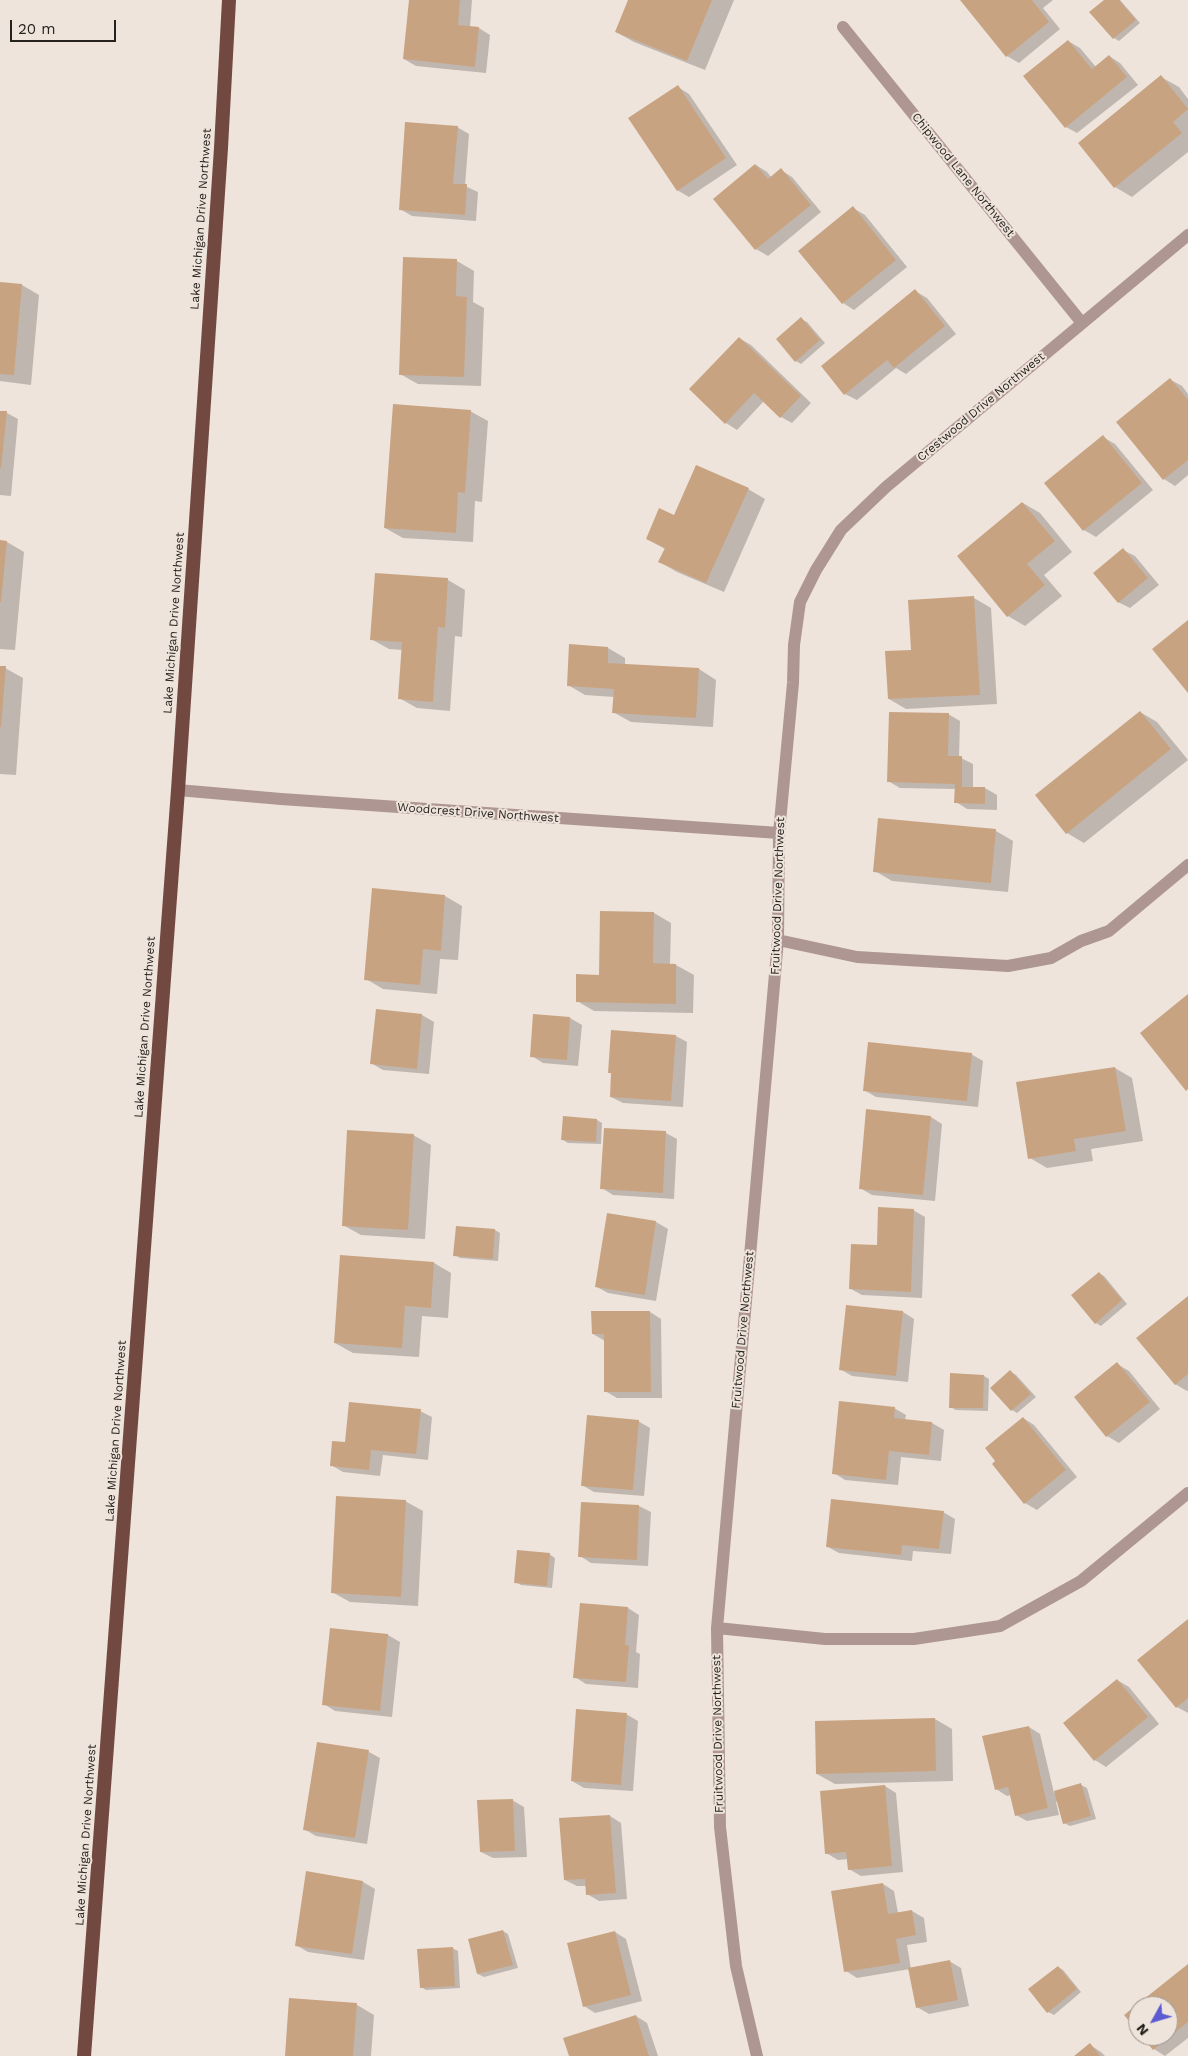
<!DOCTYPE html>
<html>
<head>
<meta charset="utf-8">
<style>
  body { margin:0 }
  #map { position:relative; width:1188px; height:2056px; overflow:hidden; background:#efe4db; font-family:"Work Sans",sans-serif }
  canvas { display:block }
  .north { position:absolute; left:1128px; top:1996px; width:50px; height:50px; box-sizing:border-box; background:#efe4db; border:1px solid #9e968f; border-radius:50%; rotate:231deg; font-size:14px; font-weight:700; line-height:20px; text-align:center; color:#25221e }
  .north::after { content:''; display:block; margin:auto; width:18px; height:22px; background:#5d5ad2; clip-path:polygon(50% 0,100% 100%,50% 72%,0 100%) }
  .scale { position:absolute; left:10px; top:20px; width:106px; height:22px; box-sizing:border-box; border:2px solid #25221e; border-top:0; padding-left:6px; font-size:15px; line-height:18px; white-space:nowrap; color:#25221e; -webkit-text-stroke:4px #efe4db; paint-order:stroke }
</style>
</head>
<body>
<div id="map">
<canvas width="1188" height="2056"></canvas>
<div class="north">N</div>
<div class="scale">20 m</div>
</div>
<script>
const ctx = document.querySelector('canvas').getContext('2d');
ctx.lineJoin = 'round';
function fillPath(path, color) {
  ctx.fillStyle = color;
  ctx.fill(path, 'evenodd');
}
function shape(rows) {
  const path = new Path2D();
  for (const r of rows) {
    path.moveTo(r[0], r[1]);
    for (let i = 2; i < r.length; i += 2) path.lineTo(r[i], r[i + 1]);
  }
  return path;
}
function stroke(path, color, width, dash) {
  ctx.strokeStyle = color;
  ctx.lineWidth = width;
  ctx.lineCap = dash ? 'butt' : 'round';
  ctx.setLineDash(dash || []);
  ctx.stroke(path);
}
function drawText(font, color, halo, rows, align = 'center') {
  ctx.font = font + ' "Work Sans",sans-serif';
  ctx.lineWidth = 4;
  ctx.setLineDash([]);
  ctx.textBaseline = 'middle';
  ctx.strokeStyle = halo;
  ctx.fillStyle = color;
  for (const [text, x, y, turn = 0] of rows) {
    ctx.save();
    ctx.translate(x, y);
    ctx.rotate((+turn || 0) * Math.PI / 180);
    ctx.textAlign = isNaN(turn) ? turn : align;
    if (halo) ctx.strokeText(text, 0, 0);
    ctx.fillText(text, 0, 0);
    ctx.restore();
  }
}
fillPath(shape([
  [410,0,472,0,470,27,479,28,490,35,486,73,416,66,404,59],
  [629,0,734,0,705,70,634,42,616,32],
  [962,0,1053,0,1043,8,1060,29,1019,63,1007,56],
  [1106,0,1120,0,1140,23,1119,41,1114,38],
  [1068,41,1080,48,1096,67,1109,56,1120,63,1138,85,1077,133,1066,127],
  [1161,77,1179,87,1188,99,1188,152,1132,197,1115,187,1079,143],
  [678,87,689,94,737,165,689,197,677,190],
  [457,127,469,134,465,186,478,192,476,221,412,216,400,209],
  [756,165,767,172,772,178,781,170,792,177,821,212,768,256,756,249],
  [853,208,865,215,907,267,854,310,843,303],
  [457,261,474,271,473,302,484,308,481,386,418,384,400,374],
  [0,283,22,285,39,295,31,385,0,381],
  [915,291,927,298,956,334,906,374,896,368,857,400,845,394],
  [801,319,807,322,825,343,801,364,796,361],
  [739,338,751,345,811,403,792,423,781,417,764,401,737,430,726,423],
  [1171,380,1182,386,1188,394,1188,475,1175,486,1164,479],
  [470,411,488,421,482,502,475,501,473,542,403,538,385,528],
  [0,412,7,413,18,419,11,496,0,495],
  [1103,437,1115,444,1153,490,1096,537,1084,530],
  [748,489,765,499,724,592,677,572,660,562,665,549,647,539,675,516],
  [1023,503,1040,513,1072,552,1044,575,1062,596,1025,626,1008,616],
  [0,541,7,542,24,552,15,650,0,649],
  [1123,550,1135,556,1159,585,1130,608,1118,602],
  [448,580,465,590,462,637,455,636,450,711,417,708,399,698,403,650,389,649,371,639],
  [974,598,991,608,997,704,906,709,889,699,912,651],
  [570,646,608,648,625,658,625,665,699,669,716,680,713,727,631,722,613,712,614,697,585,695,568,685],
  [0,667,5,668,23,678,16,775,0,774],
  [1140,712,1157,722,1188,760,1084,843,1067,833,1037,796],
  [948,714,960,721,959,757,973,764,973,788,985,788,997,795,997,810,967,809,956,802,956,789,900,788,888,781],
  [996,831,1013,841,1008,892,892,881,875,871],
  [445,896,462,906,458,960,440,959,437,994,383,989,366,979],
  [654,913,671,923,670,965,676,965,694,975,693,1013,594,1011,577,1001],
  [377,1010,422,1015,434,1022,429,1074,383,1070,371,1063],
  [570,1018,582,1025,578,1066,543,1063,532,1056],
  [676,1036,687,1042,683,1107,623,1103,611,1097,612,1074,610,1072],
  [971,1054,983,1061,978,1107,876,1097,864,1090],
  [1115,1068,1132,1078,1143,1141,1091,1149,1093,1161,1047,1168,1030,1158],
  [931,1117,942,1124,935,1201,872,1195,860,1188],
  [597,1120,602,1123,601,1144,568,1143,563,1140],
  [666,1133,677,1139,674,1199,613,1195,602,1188],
  [413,1135,431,1145,425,1239,361,1235,343,1225],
  [913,1210,925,1217,922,1298,862,1295,851,1289,878,1246],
  [608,1214,656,1222,668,1229,656,1301,608,1293,597,1287],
  [495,1230,500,1233,498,1261,460,1258,455,1255],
  [341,1256,434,1263,451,1273,448,1318,422,1316,419,1357,353,1353,335,1343],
  [1099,1273,1104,1276,1127,1304,1101,1326,1096,1323],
  [1188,1298,1188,1390,1187,1391,1175,1384],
  [650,1312,661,1319,662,1398,617,1398,605,1391,605,1341,593,1334],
  [903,1312,914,1319,908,1382,852,1376,840,1369],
  [1117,1364,1129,1371,1160,1409,1119,1443,1107,1436,1076,1398],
  [1010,1371,1016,1375,1036,1397,1017,1413,1012,1410],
  [984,1376,989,1379,988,1411,956,1410,950,1407],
  [894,1408,906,1415,905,1420,932,1423,944,1430,941,1461,901,1457,898,1485,845,1480,834,1473],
  [420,1411,432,1417,428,1460,383,1455,380,1476,343,1472,331,1465,346,1443],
  [1023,1418,1034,1425,1077,1477,1037,1510,1025,1503],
  [638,1421,650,1428,644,1496,594,1492,582,1485],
  [405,1501,423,1511,418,1606,350,1602,332,1592],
  [582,1503,639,1506,651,1512,648,1566,591,1563,580,1556],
  [943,1512,955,1519,951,1554,913,1551,912,1561,839,1553,828,1547],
  [549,1554,555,1558,552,1588,521,1585,516,1582],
  [628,1608,639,1615,636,1652,640,1654,638,1688,586,1684,575,1677],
  [1188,1620,1188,1713,1177,1707],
  [331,1630,388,1635,400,1642,392,1717,335,1711,324,1704],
  [1117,1680,1129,1687,1159,1724,1106,1767,1095,1760],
  [626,1714,638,1721,633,1791,584,1788,572,1781],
  [935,1719,952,1729,953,1781,835,1784,817,1774],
  [1029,1727,1040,1734,1054,1793,1081,1785,1087,1788,1096,1819,1070,1826,1064,1823,1058,1801,1056,1802,1059,1815,1027,1821,1016,1815,1011,1795,1007,1796,996,1789],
  [369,1752,380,1758,367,1844,316,1836,304,1829],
  [885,1786,896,1793,903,1872,861,1876,849,1869,848,1859,838,1860,826,1853],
  [512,1800,524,1807,527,1857,493,1858,481,1852],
  [610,1816,621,1823,627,1899,599,1901,587,1894,586,1886,577,1886,565,1880],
  [307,1873,363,1882,375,1889,364,1960,308,1952,296,1945],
  [883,1884,894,1891,898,1913,912,1911,924,1918,927,1942,907,1945,911,1969,949,1961,961,1968,969,2006,929,2014,917,2007,910,1969,857,1978,846,1971],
  [503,1931,508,1934,518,1968,484,1977,478,1974,469,1940],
  [615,1932,626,1939,642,2001,595,2013,584,2006],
  [452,1948,458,1951,460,1988,426,1990,421,1987],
  [1188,1965,1188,2038,1165,2056,1154,2049,1143,2036,1168,2036,1168,2006,1138,2006,1138,2030,1126,2015],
  [1058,1967,1063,1970,1081,1992,1054,2015,1048,2012],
  [357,2005,374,2015,371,2056,286,2056],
  [636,2016,647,2023,658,2056,570,2056],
  [1090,2045,1101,2052,1105,2056,1076,2056]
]), '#0003');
fillPath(shape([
  [409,0,460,0,458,25,479,27,475,67,403,59],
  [628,0,712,0,687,61,615,32],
  [960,0,1032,0,1049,22,1006,57],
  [1104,0,1119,0,1136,20,1113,39,1089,12],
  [1068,40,1092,69,1109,55,1127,77,1065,128,1023,76],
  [1161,75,1188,109,1173,122,1182,133,1114,188,1078,143],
  [678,85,726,158,677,191,628,118],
  [405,122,458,126,453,184,467,184,465,215,399,210],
  [755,164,768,179,781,168,811,205,755,250,713,199],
  [853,206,896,260,842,304,798,251],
  [403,257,457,259,456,296,467,297,464,377,399,375],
  [0,282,22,284,14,375,0,374],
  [915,289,945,326,894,368,887,360,844,395,821,366],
  [801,317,820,340,795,362,776,339],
  [739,337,801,396,780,418,754,393,725,424,689,389],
  [1170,378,1188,400,1188,460,1163,480,1116,422],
  [393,404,471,410,465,493,458,492,456,533,384,528],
  [0,411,7,411,1,468,0,468],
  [1103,435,1142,483,1083,531,1044,483],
  [696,465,749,488,706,583,658,562,665,548,646,539,659,508,674,515],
  [1022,502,1055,541,1027,564,1045,585,1007,617,957,556],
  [0,540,7,541,1,602,0,602],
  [1123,548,1148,578,1118,603,1093,573],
  [375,573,448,578,445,628,438,627,433,702,398,699,402,642,370,640],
  [974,596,980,695,888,699,885,651,911,650,908,600],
  [1188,620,1188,693,1152,649],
  [569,644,608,647,608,663,699,668,696,718,612,713,614,689,567,686],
  [0,666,6,666,1,727,0,727],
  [1140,711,1171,749,1066,834,1035,795],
  [889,712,949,713,948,756,962,756,962,787,985,787,985,804,954,803,955,784,887,782],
  [878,818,996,829,991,883,873,872],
  [372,888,445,895,441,951,423,949,420,985,364,980],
  [600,911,654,912,653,963,676,964,676,1004,576,1002,576,974,599,975],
  [1188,994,1188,1089,1186,1091,1140,1033],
  [376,1009,422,1014,417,1069,370,1064],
  [533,1014,570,1017,567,1060,530,1057],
  [611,1030,676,1035,671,1101,610,1097,611,1073,608,1073],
  [868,1042,972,1053,967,1101,863,1091],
  [1115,1067,1126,1131,1074,1139,1076,1151,1028,1159,1016,1082],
  [866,1109,931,1116,923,1195,859,1189],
  [563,1116,597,1119,596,1142,561,1140],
  [604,1128,666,1131,663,1193,600,1189],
  [347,1130,414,1134,408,1230,342,1226],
  [878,1207,914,1209,911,1292,849,1289,851,1244,877,1245],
  [607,1213,656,1221,645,1295,595,1287],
  [456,1226,495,1229,493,1259,453,1256],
  [340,1255,434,1262,431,1308,405,1306,402,1348,334,1343],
  [1099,1272,1122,1300,1095,1324,1071,1295],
  [1188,1296,1188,1374,1175,1385,1136,1338],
  [846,1305,903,1311,896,1376,839,1370],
  [591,1311,650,1311,651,1392,604,1392,604,1334,592,1334],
  [1117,1362,1150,1402,1106,1437,1074,1397],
  [1010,1370,1031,1394,1011,1411,990,1388],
  [950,1373,984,1375,983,1408,949,1408],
  [839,1401,895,1407,894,1418,932,1422,929,1455,889,1451,886,1480,832,1474],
  [349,1402,421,1409,416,1454,371,1450,369,1470,330,1466,332,1441,345,1442],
  [587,1415,639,1420,633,1490,581,1486],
  [1023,1417,1066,1470,1024,1504,992,1464,995,1461,985,1448],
  [336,1496,406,1500,401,1597,331,1593],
  [831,1499,944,1511,939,1549,902,1545,901,1555,826,1547],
  [581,1502,639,1505,637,1560,578,1557],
  [517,1550,550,1553,547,1586,514,1583],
  [580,1603,628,1607,625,1645,629,1646,626,1682,573,1678],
  [1188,1619,1188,1698,1176,1708,1137,1660],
  [330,1628,388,1634,380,1711,322,1705],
  [1117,1679,1148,1717,1094,1761,1063,1723],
  [576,1709,627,1713,621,1785,571,1781],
  [935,1718,936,1771,816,1774,815,1721],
  [1029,1726,1048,1808,1015,1816,1008,1787,995,1790,982,1736],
  [317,1742,369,1750,355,1838,303,1830],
  [1081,1783,1091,1816,1063,1824,1054,1791],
  [885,1785,892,1866,848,1870,846,1852,825,1854,820,1791],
  [513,1799,515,1851,480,1852,477,1800],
  [610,1815,616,1893,586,1895,585,1879,564,1880,559,1818],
  [306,1871,363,1881,352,1954,295,1946],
  [883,1883,888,1914,912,1910,916,1935,896,1939,900,1963,844,1972,831,1891],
  [503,1930,513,1965,477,1974,468,1939],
  [615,1931,631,1995,583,2007,567,1943],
  [453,1947,455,1986,420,1988,417,1949],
  [950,1960,958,2000,916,2008,908,1968],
  [1188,1964,1188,2022,1153,2050,1141,2036,1168,2036,1168,2006,1138,2006,1138,2032,1124,2015],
  [1058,1966,1077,1989,1047,2013,1028,1989],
  [289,1998,357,2003,353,2056,285,2056],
  [636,2015,649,2056,569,2056,563,2038],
  [1090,2043,1100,2056,1074,2056]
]), '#c8a382');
stroke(shape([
  [843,27,1082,323],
  [178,790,281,799,779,833],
  [778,940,857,957,1008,966,1051,958,1081,941,1109,931,1188,865],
  [717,1628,825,1639,914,1639,1000,1626,1081,1581,1188,1493],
  [757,2056,736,1966,720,1827,717,1628,778,940,779,833,793,683,794,645,800,602,816,570,841,530,886,487,1188,235]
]), '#ae9792', 12);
stroke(shape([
  [84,2056,178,790,221,148,229,0]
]), '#724941', 14);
drawText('12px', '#25221e', '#efe4db', [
  ["Chipwood Lane Northwest",963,175,51],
  ["Lake Michigan Drive Northwest",201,219,-86],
  ["Crestwood Drive Northwest",981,407,-40],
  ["Lake Michigan Drive Northwest",174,623,-86],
  ["Woodcrest Drive Northwest",478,813,4],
  ["Fruitwood Drive Northwest",778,896,-88],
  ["Lake Michigan Drive Northwest",145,1027,-86],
  ["Fruitwood Drive Northwest",743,1330,-85],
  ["Lake Michigan Drive Northwest",116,1431,-86],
  ["Fruitwood Drive Northwest",718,1734,-91],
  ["Lake Michigan Drive Northwest",86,1835,-86]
]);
</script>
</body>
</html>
